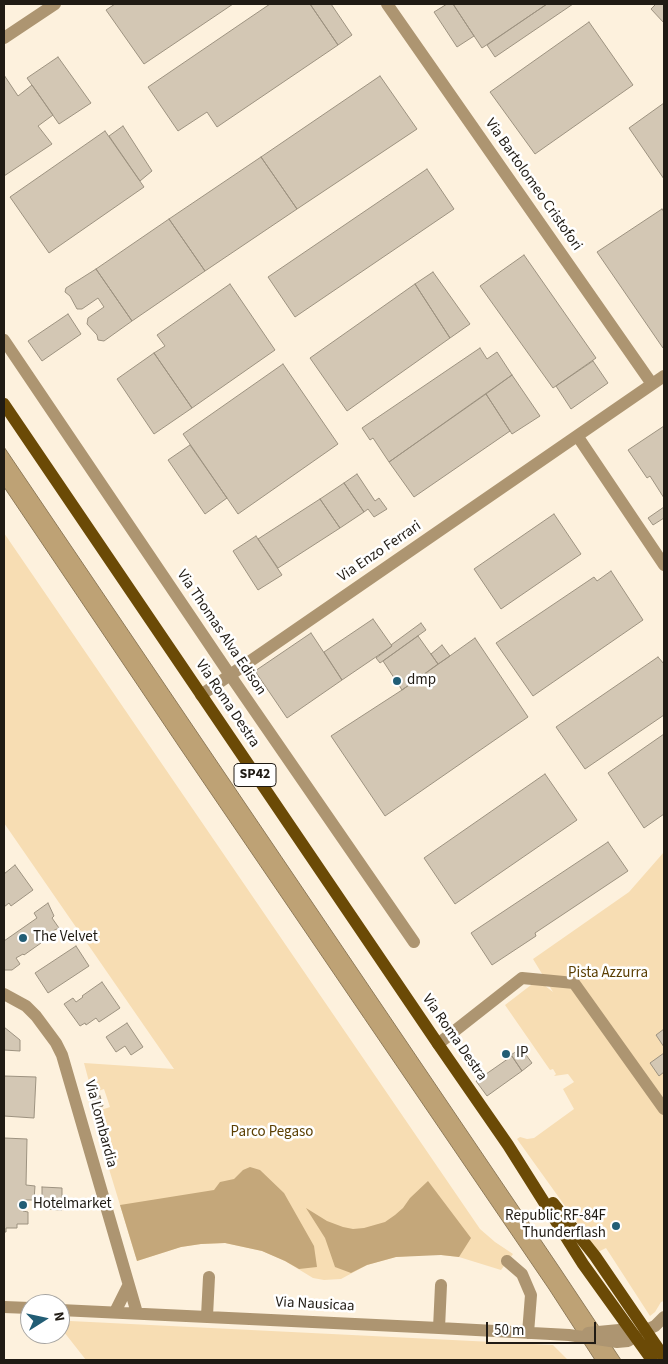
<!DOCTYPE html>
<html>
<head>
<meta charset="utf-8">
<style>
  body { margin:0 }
  #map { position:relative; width:668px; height:1364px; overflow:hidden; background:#fdf1dd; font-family:"Source Sans 3",sans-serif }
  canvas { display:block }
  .frame { position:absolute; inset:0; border:5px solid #201b14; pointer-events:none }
  .north { position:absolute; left:20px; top:1294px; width:50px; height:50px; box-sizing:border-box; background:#fff; border:1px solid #a6a4a1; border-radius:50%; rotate:80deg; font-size:14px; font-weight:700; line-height:20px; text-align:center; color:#201b14 }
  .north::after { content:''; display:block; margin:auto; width:18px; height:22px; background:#225d75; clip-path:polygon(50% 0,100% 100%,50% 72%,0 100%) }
  .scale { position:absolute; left:486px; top:1322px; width:110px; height:22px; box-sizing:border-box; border:2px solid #201b14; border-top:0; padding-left:6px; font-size:15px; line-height:18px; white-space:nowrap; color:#201b14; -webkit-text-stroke:4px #fff; paint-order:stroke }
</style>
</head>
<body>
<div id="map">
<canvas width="668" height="1364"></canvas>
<div class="frame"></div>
<div class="north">N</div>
<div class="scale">50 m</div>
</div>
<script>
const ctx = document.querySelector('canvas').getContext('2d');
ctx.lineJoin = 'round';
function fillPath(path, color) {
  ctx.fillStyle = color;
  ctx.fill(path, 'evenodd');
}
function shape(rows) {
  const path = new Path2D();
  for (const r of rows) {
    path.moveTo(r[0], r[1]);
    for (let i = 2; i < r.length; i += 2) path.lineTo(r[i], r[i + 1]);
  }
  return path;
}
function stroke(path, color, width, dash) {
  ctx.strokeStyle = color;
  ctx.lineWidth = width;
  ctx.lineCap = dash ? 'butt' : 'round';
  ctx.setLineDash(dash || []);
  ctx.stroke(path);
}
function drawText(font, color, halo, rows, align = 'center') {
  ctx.font = font + ' "Source Sans 3",sans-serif';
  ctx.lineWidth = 5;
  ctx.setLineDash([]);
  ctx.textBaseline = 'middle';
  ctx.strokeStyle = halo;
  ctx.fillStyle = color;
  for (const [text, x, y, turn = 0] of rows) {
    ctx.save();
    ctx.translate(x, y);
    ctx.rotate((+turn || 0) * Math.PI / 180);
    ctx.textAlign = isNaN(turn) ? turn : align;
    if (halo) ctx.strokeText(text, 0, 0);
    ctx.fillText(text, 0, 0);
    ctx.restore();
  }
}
fillPath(shape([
  [4,533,480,1229,495,1242,513,1254,501,1270,459,1257,441,1255,423,1255,396,1257,367,1265,341,1279,324,1280,313,1278,285,1261,262,1251,225,1243,201,1244,181,1247,137,1261,92,1113,110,1107,104,1089,92,1093,84,1063,174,1069,4,823],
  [664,852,664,1301,661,1302,655,1312,650,1316,606,1248,598,1252,517,1139,520,1137,527,1139,534,1138,574,1109,563,1089,574,1082,568,1074,554,1076,556,1074,553,1069,550,1070,505,1005,531,985,544,985,553,992,533,959,629,892],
  [70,1321,553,1345,568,1360,86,1360,64,1332]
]), '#f7ddb3');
fillPath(shape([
  [250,1167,260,1170,284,1193,314,1246,317,1267,299,1269,285,1261,262,1251,225,1243,201,1244,181,1247,137,1261,120,1205,214,1190,220,1182,234,1179,243,1170],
  [428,1181,471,1238,459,1257,441,1255,396,1257,367,1265,351,1273,335,1267,325,1238,306,1208,327,1221,343,1227,353,1229,364,1228,385,1222,395,1215,403,1208,410,1198]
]), '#c4a77a');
const water = shape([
  [4,447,559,1267,621,1360,595,1360,549,1289,180,748,4,487,4,447]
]);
fillPath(water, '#bea275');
stroke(water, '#8f7a58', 1);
const building = shape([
  [115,4,233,4,144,64,106,10,115,4],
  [270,4,310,4,338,45,217,127,207,112,178,131,148,87,270,4],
  [310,4,331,4,352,35,338,45,310,4],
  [447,4,453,4,474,36,457,47,434,12,447,4],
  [453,4,547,4,482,48,453,4],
  [547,4,573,4,495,57,487,45,547,4],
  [656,4,664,4,664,23,651,9,656,4],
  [589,22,633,85,535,154,490,92,589,22],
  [58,57,91,103,59,124,27,78,58,57],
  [4,75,18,96,32,85,53,115,38,126,52,144,4,176,4,75],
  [380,76,417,129,297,209,261,157,380,76],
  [664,103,664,179,629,128,664,103],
  [123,126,152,171,140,181,109,136,123,126],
  [105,131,144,187,49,253,10,197,105,131],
  [261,157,297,209,205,271,169,219,261,157],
  [427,169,454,209,295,317,268,277,427,169],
  [662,209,664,212,664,347,663,348,597,252,662,209],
  [169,219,205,271,132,321,96,269,169,219],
  [524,255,596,358,553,388,480,286,524,255],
  [96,269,132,321,104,341,98,340,97,335,87,324,88,318,104,307,98,298,82,309,77,309,70,296,65,292,66,288,96,269],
  [433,272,470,324,450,338,415,284,433,272],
  [230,284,275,350,192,408,154,353,165,346,157,335,230,284],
  [415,284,450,338,347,411,310,358,415,284],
  [68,314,81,334,42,361,28,341,68,314],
  [480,348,487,359,497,352,512,375,389,462,373,438,370,440,362,428,480,348],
  [154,353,192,408,154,434,117,379,154,353],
  [593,361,608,383,571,409,556,386,593,361],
  [283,364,338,444,238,514,183,434,283,364],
  [512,375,540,416,512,434,486,394,512,375],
  [486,394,510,431,414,497,389,462,486,394],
  [664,426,664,498,650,476,647,478,628,450,664,426],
  [190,445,227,498,205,514,168,460,190,445],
  [357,474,375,501,379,498,387,509,374,517,368,509,364,512,344,483,357,474],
  [344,483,364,512,340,528,320,499,344,483],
  [320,499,340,528,278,568,258,539,320,499],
  [664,507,664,518,653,525,648,518,664,507],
  [554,514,581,554,501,609,474,569,554,514],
  [256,536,282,575,258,590,233,551,256,536],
  [611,571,643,620,533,696,496,643,594,577,597,581,611,571],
  [373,619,392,646,342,680,324,652,373,619],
  [421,623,426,630,380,663,376,658,392,646,391,645,421,623],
  [311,633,342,680,287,718,255,671,311,633],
  [418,636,438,664,402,690,383,661,418,636],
  [475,638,528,717,385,816,331,736,402,690,475,638],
  [442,645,450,656,438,664,431,654,442,645],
  [658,657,664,664,664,715,585,769,556,727,658,657],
  [664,734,664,814,644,828,608,773,664,734],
  [545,774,577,820,455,904,424,858,545,774],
  [608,842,628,871,535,933,536,936,492,965,471,933,608,842],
  [15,865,33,890,11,906,9,903,4,907,4,874,15,865],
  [48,903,54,916,52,918,59,928,46,934,42,930,36,936,41,943,24,955,23,954,16,958,20,964,12,970,4,970,4,941,37,918,34,913,48,903],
  [76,946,89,966,48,993,35,973,76,946],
  [102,982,120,1008,99,1022,96,1018,86,1025,85,1023,80,1026,64,1004,73,998,76,1002,83,997,82,996,102,982],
  [127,1023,143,1047,131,1055,125,1046,116,1052,106,1037,127,1023],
  [4,1027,20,1040,20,1051,4,1050,4,1027],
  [664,1029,664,1047,656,1035,664,1029],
  [521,1048,532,1063,522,1071,511,1055,521,1048],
  [664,1053,664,1072,659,1076,650,1063,664,1053],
  [512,1056,522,1071,487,1096,476,1081,512,1056],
  [4,1076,36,1077,34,1118,4,1116,4,1076],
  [100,1096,103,1106,96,1108,92,1099,100,1096],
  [4,1138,27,1139,26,1185,35,1186,34,1200,24,1200,23,1211,28,1212,28,1224,17,1224,17,1228,6,1228,6,1232,4,1232,4,1138],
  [42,1187,62,1188,62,1210,42,1209,42,1187]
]);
fillPath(building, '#d3c7b4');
stroke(building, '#9d9280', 1);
stroke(shape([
  [387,4,652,384],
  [4,38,55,4],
  [4,340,230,675,414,942],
  [578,437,664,565],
  [201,695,664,376],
  [4,994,26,1006,36,1016,56,1043,62,1055,137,1313],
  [438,1044,522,978,574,983,664,1109],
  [507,1261,522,1274,531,1295,528,1333],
  [4,1307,30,1308],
  [60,1310,439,1328,569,1335,617,1342,628,1341,636,1336],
  [115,1312,128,1286],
  [207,1316,209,1277],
  [439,1328,441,1285],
  [646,1330,655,1326,664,1317],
  [588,1333,619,1330,636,1336]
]), '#ad9571', 12);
stroke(shape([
  [4,404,438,1044,508,1145,583,1264,652,1360],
  [553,1203,595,1256,664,1357]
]), '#6b4a06', 12);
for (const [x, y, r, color] of [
  [397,681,5,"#225d75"],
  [23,938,5,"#225d75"],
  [506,1054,5,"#225d75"],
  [23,1205,5,"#225d75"],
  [616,1226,5,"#225d75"]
]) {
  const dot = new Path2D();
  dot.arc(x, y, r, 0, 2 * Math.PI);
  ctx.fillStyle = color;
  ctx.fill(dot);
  stroke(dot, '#fff', 2);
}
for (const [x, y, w] of [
  [255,775,42]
]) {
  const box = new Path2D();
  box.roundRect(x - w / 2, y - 11.5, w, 23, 4);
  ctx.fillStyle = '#fff';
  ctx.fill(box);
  stroke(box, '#201b14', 1);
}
drawText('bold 14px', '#201b14', null, [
  ["SP42",255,775]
]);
drawText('15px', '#201b14', '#fff', [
  ["Via Bartolomeo Cristofori",533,185,55],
  ["Via Enzo Ferrari",380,552,-34],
  ["Via Thomas Alva Edison",221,633,56],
  ["Via Roma Destra",227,704,56],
  ["Via Roma Destra",454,1038,55],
  ["Via Lombardia",100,1124,75],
  ["Via Nausicaa",315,1305,3]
]);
drawText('15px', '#201b14', '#fff', [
  ["dmp",407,681],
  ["The Velvet",33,938],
  ["IP",516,1054],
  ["Hotelmarket",33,1205],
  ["Republic RF-84F",606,1217,"right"],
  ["Thunderflash",606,1234,"right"]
], 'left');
drawText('15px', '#5b3f03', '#fff', [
  ["Pista Azzurra",608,974],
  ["Parco Pegaso",272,1133]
]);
</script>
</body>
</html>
